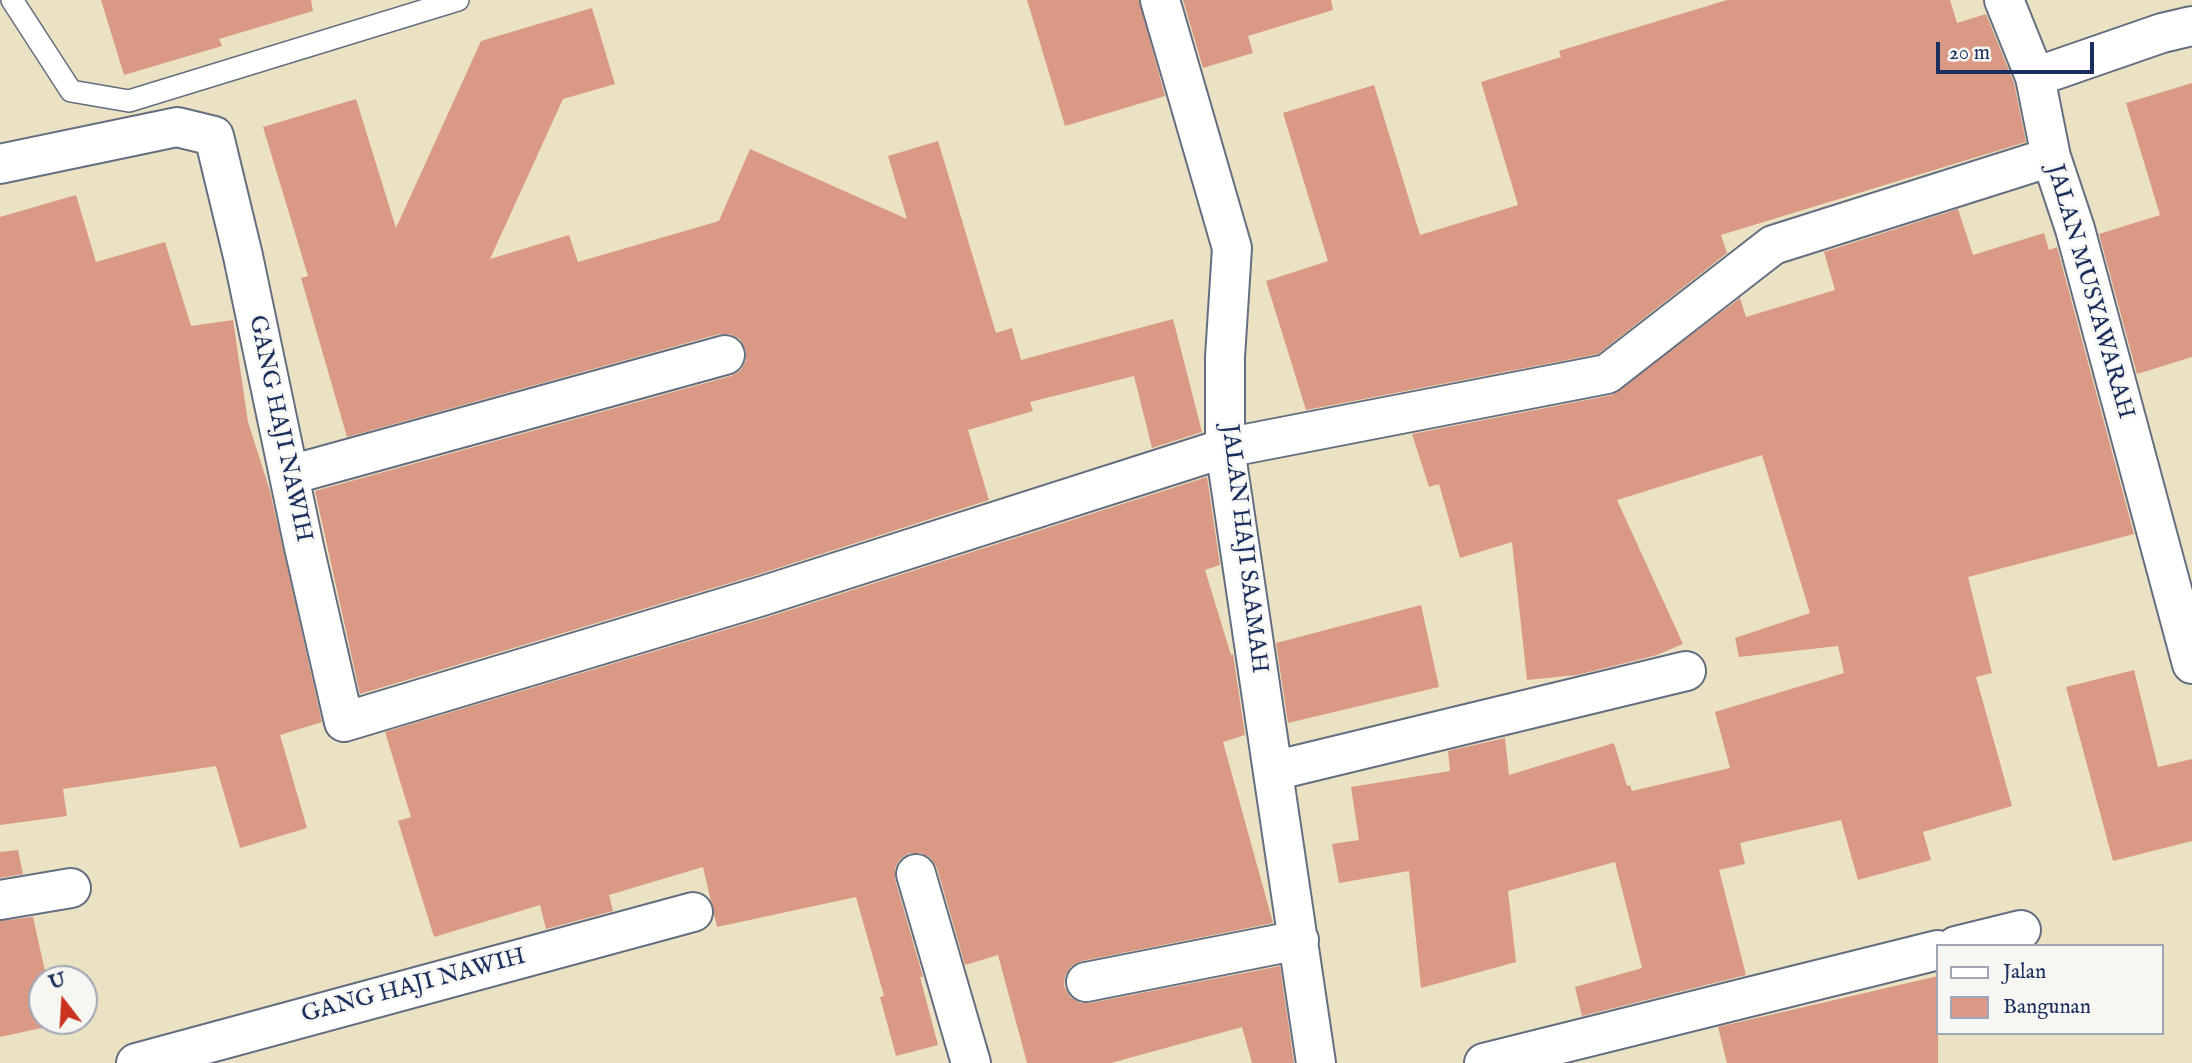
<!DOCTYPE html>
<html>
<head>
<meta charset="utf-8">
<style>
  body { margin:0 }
  #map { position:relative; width:2192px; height:1063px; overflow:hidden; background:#ebe2c3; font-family:"IM FELL English",serif }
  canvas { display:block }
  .legend { position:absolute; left:1936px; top:944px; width:228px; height:91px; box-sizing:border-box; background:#f6f6f2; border:2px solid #9ea6b7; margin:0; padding:9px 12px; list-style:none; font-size:21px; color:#1b2f5e }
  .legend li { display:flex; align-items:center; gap:14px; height:35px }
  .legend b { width:35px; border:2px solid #9ea6b7 }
  .north { position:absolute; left:28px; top:965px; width:70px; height:70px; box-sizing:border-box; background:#f6f6f2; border:2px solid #9ea6b7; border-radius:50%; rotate:343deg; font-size:19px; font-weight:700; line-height:28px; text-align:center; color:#1b2f5e }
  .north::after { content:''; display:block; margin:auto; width:24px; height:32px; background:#c8321e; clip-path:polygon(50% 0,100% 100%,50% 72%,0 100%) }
  .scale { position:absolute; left:1936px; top:42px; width:158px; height:32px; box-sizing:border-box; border:4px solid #1b2f5e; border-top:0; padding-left:9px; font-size:21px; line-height:24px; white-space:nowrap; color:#1b2f5e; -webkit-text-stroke:5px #f6f6f2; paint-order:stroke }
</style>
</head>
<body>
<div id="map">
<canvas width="2192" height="1063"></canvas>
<ul class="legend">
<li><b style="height:9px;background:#fff"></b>Jalan</li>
<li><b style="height:19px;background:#d99985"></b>Bangunan</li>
</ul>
<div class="north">U</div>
<div class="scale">20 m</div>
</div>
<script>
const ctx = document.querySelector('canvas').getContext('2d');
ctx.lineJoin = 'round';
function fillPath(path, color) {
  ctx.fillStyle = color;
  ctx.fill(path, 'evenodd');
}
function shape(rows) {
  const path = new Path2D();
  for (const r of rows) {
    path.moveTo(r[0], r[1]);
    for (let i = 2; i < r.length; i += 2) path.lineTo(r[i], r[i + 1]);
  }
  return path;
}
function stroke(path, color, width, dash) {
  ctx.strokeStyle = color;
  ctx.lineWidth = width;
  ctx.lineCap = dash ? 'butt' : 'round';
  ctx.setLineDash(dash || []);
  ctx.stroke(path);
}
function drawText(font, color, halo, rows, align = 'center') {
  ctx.font = font + ' "IM FELL English",serif';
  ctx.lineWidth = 5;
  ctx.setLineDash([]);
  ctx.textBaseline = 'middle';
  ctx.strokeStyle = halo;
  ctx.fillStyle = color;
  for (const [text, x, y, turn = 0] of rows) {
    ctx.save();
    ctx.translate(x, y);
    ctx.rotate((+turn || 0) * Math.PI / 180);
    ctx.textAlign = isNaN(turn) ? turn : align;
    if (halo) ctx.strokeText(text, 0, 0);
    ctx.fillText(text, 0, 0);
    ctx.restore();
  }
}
fillPath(shape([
  [101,0,311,0,313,11,219,39,222,46,124,75],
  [1027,0,1139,0,1165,96,1065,126],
  [1183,0,1331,0,1333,10,1248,36,1253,53,1203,68],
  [1727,0,1950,0,1957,23,1986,14,2014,83,2026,142,1721,235,1727,253,1598,354,1306,410,1266,281,1328,261,1283,113,1374,85,1420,235,1518,205,1481,82,1561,57,1559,51],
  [592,8,615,84,563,99,490,259,569,235,578,262,719,221,750,149,907,219,888,156,938,141,996,333,1012,328,1021,360,1173,319,1202,432,1152,448,1134,376,1030,402,1033,411,968,430,989,500,753,576,360,694,315,491,731,376,741,370,746,361,746,350,740,339,730,334,719,334,347,437,301,278,308,276,263,127,356,99,396,228,481,41],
  [2192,83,2192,357,2137,374,2099,234,2160,215,2126,103],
  [76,195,96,262,165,242,191,326,233,320,248,422,270,491,322,722,280,735,307,828,240,848,216,766,63,789,67,816,0,825,0,217],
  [1958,209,1973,255,2044,233,2049,250,2057,247,2134,534,1968,577,1992,673,1976,677,2012,806,1923,832,1931,860,1858,880,1841,820,1740,843,1745,864,1719,870,1746,975,1582,1016,1575,987,1642,968,1615,862,1508,891,1516,962,1421,988,1409,871,1339,883,1332,844,1359,840,1351,787,1450,771,1448,751,1505,738,1509,775,1614,743,1627,786,1630,785,1632,791,1730,768,1715,712,1844,673,1838,646,1739,657,1735,638,1810,613,1762,455,1617,500,1683,644,1657,655,1577,675,1527,680,1512,542,1460,558,1439,484,1429,487,1412,434,1612,395,1740,298,1746,317,1835,290,1824,252],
  [1207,477,1220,565,1205,570,1231,655,1233,654,1245,735,1223,742,1273,923,1082,961,1071,966,1065,976,1064,986,1070,997,1080,1003,1090,1003,1280,966,1294,1063,1252,1063,1242,1027,1111,1063,1027,1063,998,955,965,965,937,868,931,858,921,853,909,853,900,859,895,868,895,879,923,977,920,977,938,1045,896,1056,880,997,884,996,856,897,717,927,703,867,609,895,613,911,546,929,540,905,434,937,398,821,411,817,385,732,765,618],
  [1421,605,1439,687,1288,723,1276,643],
  [2134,670,2158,767,2192,759,2192,841,2113,861,2066,687],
  [18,850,23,874,0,878,0,852],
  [33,917,45,971,40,973,42,1021,49,1021,51,1026,0,1037,0,921],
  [1938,976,1938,1063,1727,1063,1718,1027]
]), '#d99985');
const lane = shape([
  [12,0,71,91,129,101,458,0]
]);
const street = shape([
  [1160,0,1232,248,1225,357,1225,448,1316,1063],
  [2004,0,2035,77,2051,157,2075,229,2192,664],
  [2035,77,2162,33,2192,26],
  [0,164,177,127,214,136,243,256,304,547,344,722,759,597,1225,448,1607,374,1773,245,2051,157],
  [290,475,725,355],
  [1273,771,1686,671],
  [916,874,971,1063],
  [0,900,71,888],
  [1956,946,2021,930],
  [1086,982,1299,940],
  [136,1063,693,912],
  [1484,1063,1938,950]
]);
stroke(lane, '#646e81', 24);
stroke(street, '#646e81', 42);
stroke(lane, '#fff', 21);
stroke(street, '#fff', 38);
drawText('24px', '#1b2f5e', '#f6f6f2', [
  ["JALAN MUSYAWARAH",2089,292,74],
  ["GANG HAJI NAWIH",279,429,78],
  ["JALAN HAJI SAAMAH",1243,549,83],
  ["GANG HAJI NAWIH",414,987,-15]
]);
</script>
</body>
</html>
